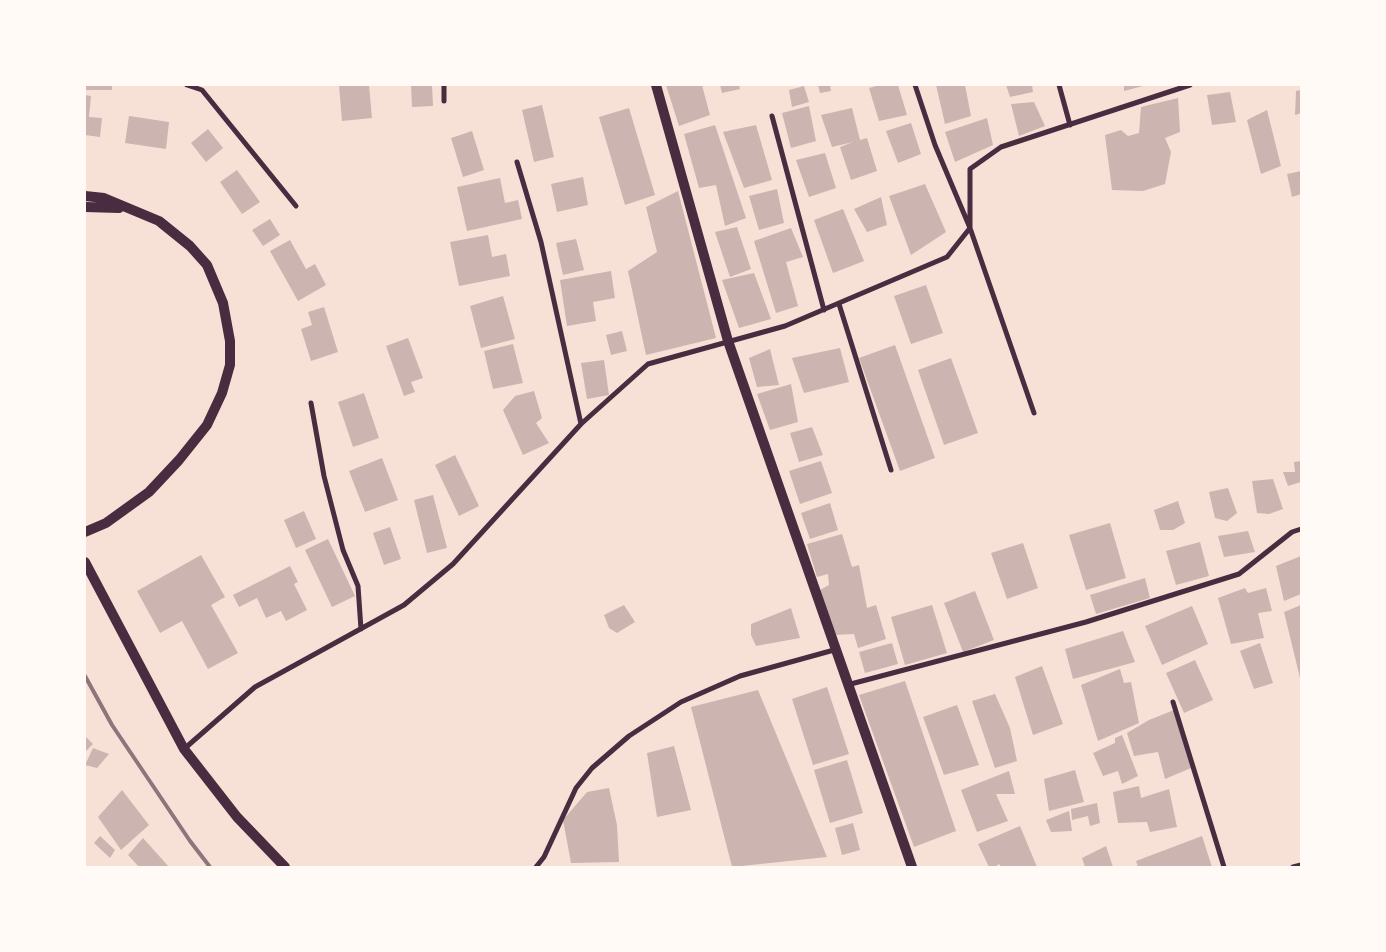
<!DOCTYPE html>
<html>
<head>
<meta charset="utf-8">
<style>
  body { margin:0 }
  #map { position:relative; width:1386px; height:952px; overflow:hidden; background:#f7e1d7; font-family:"Archivo Narrow",sans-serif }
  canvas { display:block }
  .frame { position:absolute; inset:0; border:86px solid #fffaf5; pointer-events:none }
</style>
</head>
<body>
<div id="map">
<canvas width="1386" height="952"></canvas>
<div class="frame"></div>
</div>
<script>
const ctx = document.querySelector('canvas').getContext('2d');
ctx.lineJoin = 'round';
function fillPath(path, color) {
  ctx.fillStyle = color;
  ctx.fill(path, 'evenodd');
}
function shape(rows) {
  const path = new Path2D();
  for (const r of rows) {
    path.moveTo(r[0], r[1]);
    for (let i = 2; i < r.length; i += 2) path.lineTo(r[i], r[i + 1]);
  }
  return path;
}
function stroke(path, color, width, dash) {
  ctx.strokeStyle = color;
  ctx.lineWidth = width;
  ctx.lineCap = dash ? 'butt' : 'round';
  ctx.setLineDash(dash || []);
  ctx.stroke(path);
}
fillPath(shape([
  [85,85,112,85,112,90,85,90],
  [339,85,369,85,372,118,342,121],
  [411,85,432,85,433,106,412,107],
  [666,85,702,85,710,115,679,126],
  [720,85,739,85,740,89,722,93],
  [818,85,830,85,831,91,820,93],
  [879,85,898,85,907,115,879,121,869,88],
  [936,85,965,85,971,116,945,124],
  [1006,85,1032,85,1033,92,1010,97],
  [1124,85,1143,85,1143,86,1124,91],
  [804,86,809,102,792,107,789,90],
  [1301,90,1301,113,1295,115,1296,91],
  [1230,92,1236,122,1212,125,1207,95],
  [85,95,91,96,89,117,102,118,100,137,85,135],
  [1178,98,1180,132,1165,138,1171,152,1165,184,1143,191,1112,190,1105,135,1121,130,1128,136,1139,133,1141,107],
  [1034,102,1045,126,1019,136,1011,104],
  [542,105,554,157,534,162,522,110],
  [809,106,816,141,791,148,782,113],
  [629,108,655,195,625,205,599,117],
  [852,108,860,140,867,138,877,171,851,180,840,147,853,142,832,147,821,115],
  [1267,110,1281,166,1261,174,1247,120],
  [129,116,169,122,166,149,125,143],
  [987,118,993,145,955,162,945,132],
  [911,123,921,154,898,163,886,131],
  [715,125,746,218,725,226,716,185,699,188,684,134],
  [756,125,772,180,744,188,723,132],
  [208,129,223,148,206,162,191,143],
  [472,131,484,170,463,177,451,138],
  [825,153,836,188,809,197,796,160],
  [237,170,260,202,242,214,220,182],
  [1301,171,1301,194,1292,197,1287,174],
  [583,177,588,205,557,212,551,184],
  [500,178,505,203,518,200,522,219,467,231,457,187],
  [925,184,946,232,911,255,889,196],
  [777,189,784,223,759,230,749,196],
  [678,191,716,338,646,355,628,271,657,252,646,207],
  [881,197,887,225,867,232,854,209],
  [843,209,864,261,833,273,814,220],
  [270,219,280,235,263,246,252,230],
  [737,227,751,269,730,277,715,232],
  [791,228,803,257,786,262,798,306,776,313,754,241],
  [488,235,492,257,506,254,510,276,459,286,450,242],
  [576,239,584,270,563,275,556,243],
  [290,240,306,269,315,264,326,285,298,301,270,251],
  [611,271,615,298,593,302,596,321,567,326,560,280],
  [754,273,771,319,739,328,722,280],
  [926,285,943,333,911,344,894,296],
  [503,296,515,339,481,348,470,306],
  [324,307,338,352,311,361,301,329,312,325,308,312],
  [622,331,627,351,611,355,606,335],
  [408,338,423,378,411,382,415,392,404,396,386,346],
  [513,344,523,383,493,389,484,351],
  [895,345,935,458,900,471,859,358],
  [840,348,849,382,804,393,792,358],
  [770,349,779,385,757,387,749,358],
  [951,358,978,433,944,445,918,370],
  [604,360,609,395,587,399,581,363],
  [791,384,798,422,770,430,757,394],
  [534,391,542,418,536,423,549,443,523,455,503,410,515,396],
  [364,393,379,438,353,447,338,402],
  [812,427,823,455,799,462,790,433],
  [455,455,479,506,459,516,435,465],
  [382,458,398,500,365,512,349,471],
  [821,461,832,493,800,504,789,471],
  [1301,461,1301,482,1288,486,1283,472,1295,472,1294,462],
  [1273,479,1283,509,1269,514,1257,513,1252,481],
  [1228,488,1237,513,1227,521,1215,518,1209,492],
  [433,495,447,548,427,553,414,500],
  [1178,501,1185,523,1173,530,1160,530,1154,510],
  [830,503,838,530,810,539,801,513],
  [304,511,316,539,296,548,284,520],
  [1110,523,1126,578,1086,590,1069,535],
  [390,527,401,559,384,565,373,533],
  [1248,531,1255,552,1224,557,1218,536],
  [842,534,852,567,859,565,867,608,876,605,886,639,858,648,854,634,834,635,820,590,829,585,828,574,817,577,807,544],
  [328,539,355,596,332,607,305,550],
  [1200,542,1209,576,1176,585,1166,551],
  [1023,543,1038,588,1007,599,991,553],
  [201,555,225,597,211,605,238,653,208,669,182,621,160,633,137,591],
  [1301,556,1301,594,1284,601,1276,566],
  [290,566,298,582,294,584,307,610,286,621,281,611,266,618,257,598,239,607,233,595],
  [1145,578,1150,598,1096,614,1090,595],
  [1245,588,1248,593,1266,588,1272,611,1258,613,1264,638,1231,644,1218,598],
  [975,591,994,640,963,652,944,603],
  [624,605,635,622,617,633,609,628,604,615],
  [932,605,947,653,905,665,891,617],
  [1301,605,1301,677,1300,678,1284,612],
  [1192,606,1208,644,1162,665,1145,626],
  [791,608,800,638,756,646,751,635,751,624],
  [1123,631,1135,662,1073,679,1065,649],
  [892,643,898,664,865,673,859,652],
  [1260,643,1273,683,1254,689,1240,651],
  [1195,660,1213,700,1184,713,1166,673],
  [1042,666,1063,724,1033,735,1015,677],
  [1120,669,1124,683,1131,682,1139,723,1098,741,1081,685],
  [905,681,956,831,914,847,859,695],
  [827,687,849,754,813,765,792,699],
  [758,690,827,857,732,867,691,707],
  [995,694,1010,728,1017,761,995,768,972,701],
  [957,705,979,765,944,775,923,717],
  [1174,710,1191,768,1165,779,1158,752,1134,756,1127,733,1149,720],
  [1122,735,1138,776,1122,784,1118,771,1103,776,1093,753,1115,743,1115,738],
  [85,736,93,744,85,752],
  [674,746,691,810,657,817,647,753],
  [93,748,109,754,97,768,85,765],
  [847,760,863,813,830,823,814,770],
  [1075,770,1084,802,1049,811,1044,779],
  [1009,771,1015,794,996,794,1008,821,977,832,961,790],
  [1139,786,1141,798,1169,789,1177,827,1150,832,1147,822,1118,823,1113,792],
  [609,788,617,825,619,862,571,863,563,820,587,792],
  [122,790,149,825,121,850,98,817],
  [1097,803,1100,823,1090,826,1088,816,1072,820,1071,809],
  [1069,811,1072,831,1051,832,1046,820],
  [853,823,860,850,842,855,835,828],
  [1020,826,1037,867,1001,867,999,864,995,867,989,867,978,844],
  [100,836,115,850,110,858,94,843],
  [1202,836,1212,867,1138,867,1136,861],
  [143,838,169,867,139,867,128,855],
  [1106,846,1113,867,1085,867,1082,858]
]), '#ccb4b1');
stroke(shape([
  [187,85,202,90,296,206],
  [915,85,935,145,970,228,1034,413],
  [1059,85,1070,125],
  [444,101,444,85],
  [772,116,824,310],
  [517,162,541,242,581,424],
  [839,304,891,470],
  [311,403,324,476,343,550,358,586,361,629],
  [847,685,1086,622,1239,574,1292,532,1301,529],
  [1173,702,1224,867],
  [184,749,255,687,404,605,453,564,581,424,648,364,785,326,947,257,970,228,970,169,1001,147,1190,85],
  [536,867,544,857,576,788,592,768,629,736,681,702,740,676,834,650],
  [1293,867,1301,865]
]), '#4a2c40', 5);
stroke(shape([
  [656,85,728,341,912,867],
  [85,196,104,198,159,221,190,246,207,265,223,303,230,341,230,365,222,393,207,425,179,460,149,492,106,523,85,532],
  [85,207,119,208],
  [85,562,184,749,237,817,285,867]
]), '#4a2c40', 10);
stroke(shape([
  [85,676,112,725,190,841,210,867]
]), '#8f747c', 4);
</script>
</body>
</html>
